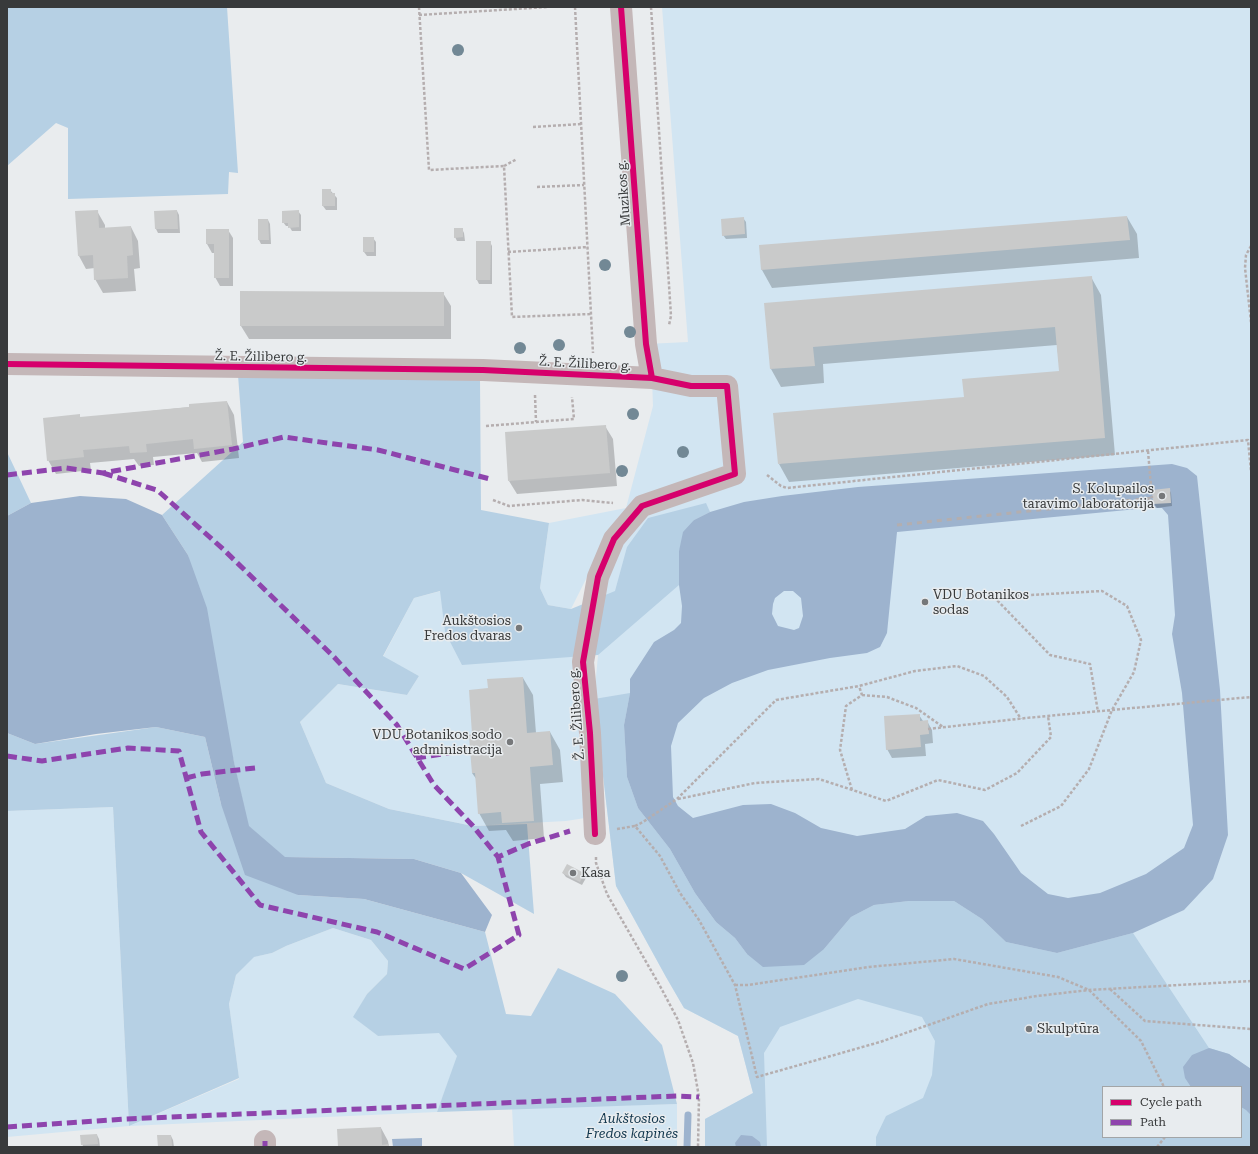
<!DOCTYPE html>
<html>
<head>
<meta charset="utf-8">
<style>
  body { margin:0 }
  #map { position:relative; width:1258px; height:1154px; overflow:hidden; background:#e9ecee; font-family:"Roboto Serif",serif }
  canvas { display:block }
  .frame { position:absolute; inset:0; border:8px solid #383a3b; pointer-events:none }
  .legend { position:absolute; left:1102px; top:1086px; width:140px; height:52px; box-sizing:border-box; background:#e8ecef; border:1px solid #a2a5a7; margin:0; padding:5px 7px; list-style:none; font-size:12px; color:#383a3b }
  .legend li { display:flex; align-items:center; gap:8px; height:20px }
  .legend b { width:20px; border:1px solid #a2a5a7 }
</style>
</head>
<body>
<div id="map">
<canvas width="1258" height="1154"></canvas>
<div class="frame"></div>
<ul class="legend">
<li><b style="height:5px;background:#d6006c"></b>Cycle path</li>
<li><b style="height:5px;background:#8e44ad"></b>Path</li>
</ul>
</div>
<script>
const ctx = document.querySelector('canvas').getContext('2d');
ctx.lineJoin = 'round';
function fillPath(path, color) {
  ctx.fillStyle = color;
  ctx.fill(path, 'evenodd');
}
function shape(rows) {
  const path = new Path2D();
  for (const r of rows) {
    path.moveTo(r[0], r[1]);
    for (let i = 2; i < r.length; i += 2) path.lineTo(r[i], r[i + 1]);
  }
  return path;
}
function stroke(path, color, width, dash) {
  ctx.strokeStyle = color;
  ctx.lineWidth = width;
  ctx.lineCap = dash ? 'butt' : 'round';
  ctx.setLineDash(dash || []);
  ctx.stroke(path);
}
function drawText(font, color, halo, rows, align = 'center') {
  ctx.font = font + ' "Roboto Serif",serif';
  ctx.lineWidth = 3;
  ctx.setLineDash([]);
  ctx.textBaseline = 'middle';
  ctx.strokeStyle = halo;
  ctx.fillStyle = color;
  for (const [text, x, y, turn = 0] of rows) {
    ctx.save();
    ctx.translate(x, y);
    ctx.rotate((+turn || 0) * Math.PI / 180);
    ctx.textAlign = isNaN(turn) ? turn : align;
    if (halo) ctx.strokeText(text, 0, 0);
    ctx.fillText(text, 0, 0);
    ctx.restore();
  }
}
fillPath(shape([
  [662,7,1251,7,1251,1147,705,1147,705,1119,753,1093,738,1036,684,1008,666,977,616,886,594,699,598,655,600,551,571,609,548,605,540,588,549,523,626,508,653,406,652,378,646,344,688,342],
  [1103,1087,1241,1087,1241,1137,1103,1137],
  [441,591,445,632,574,657,585,818,566,821,473,826,389,809,326,783,300,722,338,684,407,695,419,676,383,657,414,598],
  [113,807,129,1126,239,1079,229,1004,236,975,253,957,272,953,286,946,333,928,371,940,388,961,387,974,367,994,354,1017,378,1036,439,1032,458,1056,437,1112,129,1126,7,1137,7,811],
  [677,1104,677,1147,514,1147,512,1108]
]), '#d2e5f2');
fillPath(shape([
  [7,7,227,7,238,173,229,172,228,194,68,199,68,128,56,123,7,166],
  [238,375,480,380,481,510,549,523,540,588,548,605,571,609,615,591,627,547,648,518,706,503,710,512,694,520,679,551,679,585,598,655,462,665,445,632,440,591,414,598,383,656,419,676,407,695,338,684,300,722,326,783,389,809,473,826,527,824,534,914,461,873,414,859,284,857,248,826,188,555,162,515,243,442],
  [7,452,31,503,7,516],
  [630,693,624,725,627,777,638,808,670,849,695,893,716,922,735,938,747,954,824,949,851,917,874,905,909,901,954,901,982,919,1006,942,1057,953,1133,933,1209,1048,1229,1054,1251,1069,1251,1147,876,1147,876,1137,886,1116,923,1098,932,1075,935,1041,922,1017,858,999,780,1027,764,1053,767,1147,705,1147,705,1119,753,1093,738,1036,684,1008,666,977,616,886,594,699],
  [1103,1087,1241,1087,1241,1137,1103,1137],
  [156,727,205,737,221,804,298,895,364,899,485,932,506,1014,531,1016,558,968,615,994,662,1045,677,1104,437,1112,457,1056,439,1033,378,1036,353,1017,367,994,387,974,388,961,371,940,333,928,286,946,272,953,254,957,236,975,229,1004,239,1078,129,1126,113,807,7,811,7,733,35,744]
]), '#b6d0e4');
fillPath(shape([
  [1172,464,1187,468,1197,476,1220,690,1228,835,1213,879,1184,910,1133,933,1057,953,1006,942,982,919,954,901,909,901,874,905,851,917,824,949,804,965,763,967,747,954,735,938,716,922,695,893,670,849,638,808,627,777,624,725,630,693,630,679,654,642,674,630,681,623,682,606,679,585,679,551,683,532,694,520,710,512,744,502,782,496,858,487],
  [1148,508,1162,508,1168,515,1175,615,1172,634,1182,693,1193,825,1184,848,1146,874,1100,893,1068,898,1048,894,1021,873,994,834,983,821,957,813,926,816,905,829,857,836,821,828,795,813,771,804,743,805,693,818,678,806,673,797,671,746,678,723,704,698,732,683,768,670,830,658,867,653,880,647,887,633,897,532],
  [784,591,793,591,801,598,803,616,799,628,794,630,778,626,772,614,773,604,775,598],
  [80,496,126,499,162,515,188,555,207,608,234,762,249,826,285,857,414,859,461,873,492,915,485,932,364,899,298,895,245,875,221,804,205,737,156,727,96,734,35,744,7,733,7,516,31,503],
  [1209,1048,1229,1054,1251,1069,1251,1115,1246,1110,1241,1107,1241,1087,1191,1087,1185,1078,1183,1067,1192,1055],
  [741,1135,752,1136,760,1142,761,1147,736,1147,735,1143],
  [422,1138,422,1147,393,1147,392,1139]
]), '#9db3ce');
fillPath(shape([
  [330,190,337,198,337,210,326,210,323,206],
  [97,211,105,225,105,229,131,227,138,241,140,268,134,269,136,291,103,293,95,279,95,268,86,269,79,256],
  [177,211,179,215,180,233,158,233,156,229,155,212],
  [298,211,301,215,301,231,292,231,289,226,286,226,283,222],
  [1127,217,1137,234,1139,258,772,288,762,270,760,246],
  [743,218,746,222,747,238,726,239,723,235],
  [259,220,268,220,270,224,271,244,261,244,259,240],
  [462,229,464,233,465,241,457,241,455,237],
  [207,230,228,230,233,238,233,286,220,286,215,277,215,253,212,253,207,244],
  [373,238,376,242,376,256,367,256,364,252],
  [490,242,492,246,492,284,479,284,477,280],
  [1091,277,1101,295,1115,455,789,482,779,464,965,398,1060,372,1057,345,823,364,824,383,781,387,771,369,766,304],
  [443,293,451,306,451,339,249,339,241,326],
  [227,402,234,415,239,458,202,462,197,453,153,457,154,465,139,466,134,459,90,463,91,470,56,474,48,460,79,415,81,418,190,407],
  [605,426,613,439,617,486,517,494,509,481],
  [1169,489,1171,493,1172,506,1157,508,1154,504],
  [523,678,533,695,536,733,550,732,560,750,563,782,540,784,544,838,513,841,506,830,489,831,479,813,477,780,472,773,473,735,489,689],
  [919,715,923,721,927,721,932,730,933,743,925,744,926,756,892,758,887,749],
  [567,866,584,874,586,878,582,885,566,877,563,873],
  [381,1128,388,1141,389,1147,339,1147],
  [97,1135,99,1139,100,1147,83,1147,81,1136],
  [158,1136,171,1136,173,1140,174,1147,160,1147]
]), '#0003');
stroke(shape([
  [687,1147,688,1115]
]), '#9db3ce', 7);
fillPath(shape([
  [322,189,331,189,331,193,335,193,335,206,322,206],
  [98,210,99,228,131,226,133,255,127,256,128,278,94,280,93,255,78,256,75,211],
  [177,210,178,229,155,229,154,211],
  [299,210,299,227,288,228,288,223,282,223,282,211],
  [1127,216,1130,240,761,270,759,245],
  [744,217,745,234,722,236,721,219],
  [258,219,268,219,269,240,258,240],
  [454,228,463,228,463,237,454,238],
  [206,229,229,229,229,278,214,278,214,244,206,244],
  [363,237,374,237,374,252,363,252],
  [476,241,491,241,490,280,476,280],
  [1092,276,1105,438,778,464,773,413,964,397,962,379,1059,371,1055,327,813,347,815,366,770,369,764,303],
  [240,291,444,292,444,326,240,326],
  [227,401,232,445,194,449,193,439,146,444,147,452,130,453,129,446,83,450,84,457,47,461,43,418,80,414,80,417,189,407,189,404],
  [606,425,610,473,508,481,505,432],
  [1170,488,1171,503,1153,504,1152,490],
  [523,677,527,733,550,731,553,765,530,767,534,821,502,823,501,812,478,814,475,773,472,773,470,750,469,735,472,734,469,690,488,688,487,679],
  [920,714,920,721,928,720,929,734,920,735,921,747,886,750,884,716],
  [567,864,584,873,580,882,562,873],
  [381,1127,382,1145,389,1144,389,1147,338,1147,337,1129],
  [97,1134,98,1144,81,1145,80,1135],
  [157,1135,171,1135,172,1146,158,1147]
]), '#c9caca');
stroke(shape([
  [419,7,429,170,504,166,512,317,591,314],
  [575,7,593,353],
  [651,7,671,316,669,325],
  [419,15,547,7],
  [533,127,581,124],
  [504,166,517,159],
  [537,187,584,185],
  [1251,246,1246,255,1245,268,1251,322],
  [508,252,588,247],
  [535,395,536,422],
  [486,426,574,419,572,397],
  [1148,451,1152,498],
  [767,475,781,486,787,488,1248,440,1251,471],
  [493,500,509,506,582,500,613,503],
  [862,695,887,697,916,708,943,727],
  [928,729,1026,718,1251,697],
  [449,753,470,750],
  [852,790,840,750,846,706,862,695,859,686],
  [678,799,755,783,819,779,886,801,938,780,985,790,1017,773,1051,737,1048,716],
  [635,826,643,822,677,799,776,700,859,686,915,671,957,666,984,676,1007,697,1021,719],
  [1021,826,1061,806,1089,769,1112,710,1134,672,1141,640,1127,606,1102,591,994,597,1050,655,1090,664,1098,712],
  [617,829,635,826,660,856,680,893,699,920,735,985,757,1077,880,1042,988,1004,1037,996,1089,990,1251,981],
  [596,857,596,863,607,894,660,986,678,1020,693,1063,699,1097,698,1147],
  [735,985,748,985,869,967,954,959,1058,977,1089,990,1141,1041,1164,1087],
  [1110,989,1145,1021,1251,1029],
  [1157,1147,1165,1137]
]), '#b5aeaf', 2.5, [3, 2]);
stroke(shape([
  [621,7,646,344,652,378],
  [7,364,483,370,652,378,691,386,727,386,735,474,642,506,614,539,598,577,583,662,590,733,595,834],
  [265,1141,265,1147]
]), '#c4b7b8', 22);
stroke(shape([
  [897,525,1152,498]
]), '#b3aeaf', 3, [5, 5]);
stroke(shape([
  [103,473,157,490,223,549,334,657,397,725,434,785,473,826,498,857,528,844,570,831],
  [7,475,66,468,103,473,233,449,284,437,378,450,490,479],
  [7,756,42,761,128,748,179,751,201,832,260,905,377,932,464,969,519,935,498,857],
  [416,758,449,753],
  [186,778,202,774,255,768],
  [7,1127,125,1119,525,1102,677,1096,699,1097],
  [265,1141,265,1147]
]), '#8e44ad', 5, [10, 5]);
stroke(shape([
  [621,7,646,344,652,378],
  [7,364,483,370,652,378,691,386,727,386,735,474,642,506,614,539,598,577,583,662,590,733,595,834]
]), '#d6006c', 6);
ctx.fillStyle = '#728895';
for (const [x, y] of [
  [458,50],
  [605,265],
  [630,332],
  [559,345],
  [520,348],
  [633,414],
  [683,452],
  [622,471],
  [622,976]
]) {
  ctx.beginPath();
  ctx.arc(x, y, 6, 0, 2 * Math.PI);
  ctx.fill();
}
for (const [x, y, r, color] of [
  [1162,496,4,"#76787a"],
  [925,602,4,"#76787a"],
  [519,628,4,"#76787a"],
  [510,742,4,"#76787a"],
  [573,873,4,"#76787a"],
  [1029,1029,4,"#76787a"]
]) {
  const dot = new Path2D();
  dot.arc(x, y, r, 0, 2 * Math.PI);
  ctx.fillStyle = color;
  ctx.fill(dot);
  stroke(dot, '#e8ecef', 1.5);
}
drawText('13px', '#383a3b', '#e8ecef', [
  ["Muzikos g.",624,193,-94],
  ["Ž. E. Žilibero g.",261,357,1],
  ["Ž. E. Žilibero g.",585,364,3],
  ["Ž. E. Žilibero g.",577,714,-94]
]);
drawText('13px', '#383a3b', '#e8ecef', [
  ["S. Kolupailos",1154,489],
  ["taravimo laboratorija",1154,504],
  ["VDU Botanikos",933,595,"left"],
  ["sodas",933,610,"left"],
  ["Aukštosios",511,621],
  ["Fredos dvaras",511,636],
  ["VDU Botanikos sodo",502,735],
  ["administracija",502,750],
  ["Kasa",581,873,"left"],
  ["Skulptūra",1037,1029,"left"]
], 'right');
drawText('italic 13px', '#11364d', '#e8ecef', [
  ["Aukštosios",632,1119],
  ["Fredos kapinės",632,1134]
]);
</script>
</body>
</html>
